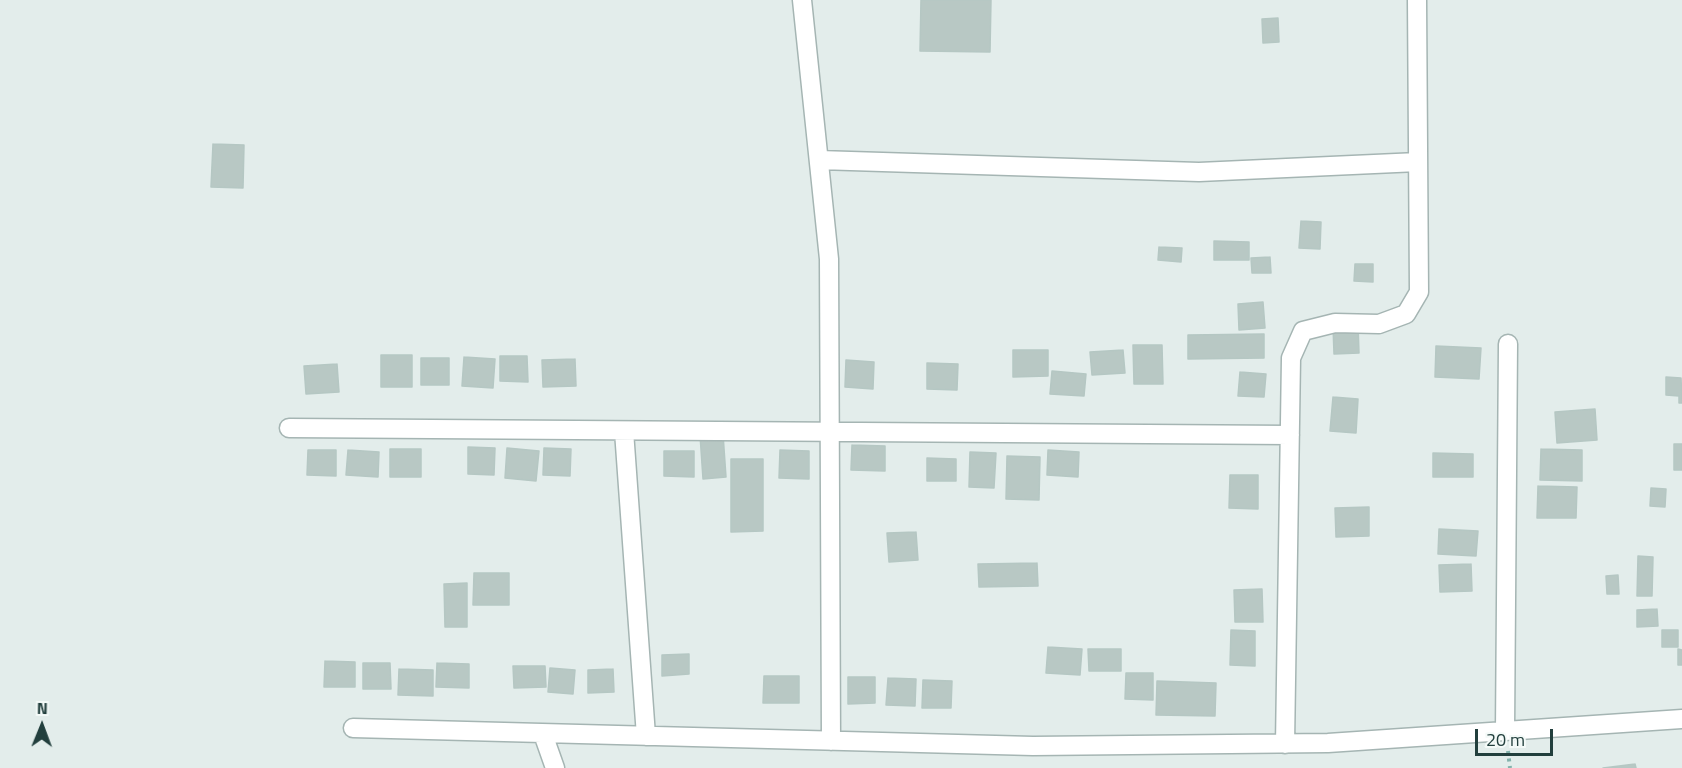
<!DOCTYPE html>
<html>
<head>
<meta charset="utf-8">
<style>
  body { margin:0 }
  #map { position:relative; width:1682px; height:768px; overflow:hidden; background:#e3edeb; font-family:"Titillium Web",sans-serif }
  canvas { display:block }
  .north { position:absolute; left:12px; top:696px; width:60px; height:60px; -webkit-text-stroke:4px #f4faf8; paint-order:stroke; rotate:1deg; font-size:16px; font-weight:700; line-height:24px; text-align:center; color:#223f3d }
  .north::after { content:''; display:block; margin:auto; width:21px; height:27px; background:#223f3d; clip-path:polygon(50% 0,100% 100%,50% 72%,0 100%) }
  .scale { position:absolute; left:1475px; top:729px; width:78px; height:27px; box-sizing:border-box; border:3px solid #223f3d; border-top:0; padding-left:8px; font-size:18px; line-height:21px; white-space:nowrap; color:#223f3d; -webkit-text-stroke:4px #f4faf8; paint-order:stroke }
</style>
</head>
<body>
<div id="map">
<canvas width="1682" height="768"></canvas>
<div class="north">N</div>
<div class="scale">20 m</div>
</div>
<script>
const ctx = document.querySelector('canvas').getContext('2d');
ctx.lineJoin = 'round';
function fillPath(path, color) {
  ctx.fillStyle = color;
  ctx.fill(path, 'evenodd');
}
function shape(rows) {
  const path = new Path2D();
  for (const r of rows) {
    path.moveTo(r[0], r[1]);
    for (let i = 2; i < r.length; i += 2) path.lineTo(r[i], r[i + 1]);
  }
  return path;
}
function stroke(path, color, width, dash) {
  ctx.strokeStyle = color;
  ctx.lineWidth = width;
  ctx.lineCap = dash ? 'butt' : 'round';
  ctx.setLineDash(dash || []);
  ctx.stroke(path);
}
const building = shape([
  [921,0,991,0,990,52,920,51,921,0],
  [1278,18,1279,42,1263,43,1262,19,1278,18],
  [213,144,244,145,243,188,211,187,213,144],
  [1301,221,1321,222,1320,249,1299,248,1301,221],
  [1214,241,1249,242,1249,260,1214,260,1214,241],
  [1159,247,1182,248,1181,262,1158,260,1159,247],
  [1270,257,1271,273,1252,273,1251,258,1270,257],
  [1355,264,1373,264,1373,282,1354,281,1355,264],
  [1263,302,1265,328,1239,330,1238,304,1263,302],
  [1358,324,1359,353,1334,354,1333,326,1358,324],
  [1264,334,1264,358,1188,359,1188,335,1264,334],
  [1133,345,1162,345,1163,384,1134,384,1133,345],
  [1436,346,1481,348,1479,379,1435,377,1436,346],
  [1013,350,1048,350,1048,376,1013,377,1013,350],
  [1123,350,1125,373,1092,375,1090,352,1123,350],
  [381,355,412,355,412,387,381,387,381,355],
  [500,356,527,356,528,382,500,381,500,356],
  [464,357,495,359,493,388,462,386,464,357],
  [421,358,449,358,449,385,421,385,421,358],
  [575,359,576,386,543,387,542,360,575,359],
  [846,360,874,362,873,389,845,387,846,360],
  [927,363,958,364,957,390,927,389,927,363],
  [337,364,339,392,306,394,304,366,337,364],
  [1052,371,1086,374,1084,396,1050,394,1052,371],
  [1240,372,1266,374,1264,397,1238,396,1240,372],
  [1666,377,1681,378,1682,403,1679,403,1679,396,1666,395,1666,377],
  [1333,397,1358,399,1356,433,1330,431,1333,397],
  [1595,409,1597,440,1557,443,1555,412,1595,409],
  [723,434,726,477,703,479,700,435,723,434],
  [1674,444,1682,444,1682,470,1674,470,1674,444],
  [852,445,885,446,885,471,851,470,852,445],
  [468,447,495,448,494,475,468,474,468,447],
  [507,448,539,451,536,481,505,478,507,448],
  [544,448,571,449,570,476,543,475,544,448],
  [390,449,421,449,421,477,390,477,390,449],
  [1541,449,1582,450,1582,481,1540,480,1541,449],
  [308,450,336,450,336,476,307,475,308,450],
  [348,450,379,452,378,477,346,475,348,450],
  [780,450,809,451,809,479,779,478,780,450],
  [1048,450,1079,452,1078,477,1047,475,1048,450],
  [664,451,694,451,694,477,664,476,664,451],
  [970,452,996,453,994,488,969,487,970,452],
  [1433,453,1473,454,1473,477,1433,477,1433,453],
  [1007,456,1040,457,1039,500,1006,499,1007,456],
  [927,458,956,459,956,481,927,481,927,458],
  [731,459,763,459,763,531,731,532,731,459],
  [1230,475,1258,475,1258,509,1229,508,1230,475],
  [1538,486,1577,487,1576,518,1537,518,1538,486],
  [1651,488,1666,489,1665,507,1650,506,1651,488],
  [1369,507,1369,536,1336,537,1335,508,1369,507],
  [1439,529,1478,531,1476,556,1438,554,1439,529],
  [916,532,918,560,889,562,887,533,916,532],
  [1638,556,1653,557,1652,596,1637,596,1638,556],
  [1037,563,1038,586,979,587,978,564,1037,563],
  [1471,564,1472,591,1440,592,1439,565,1471,564],
  [474,573,509,573,509,605,473,605,474,573],
  [1618,575,1619,594,1607,594,1606,576,1618,575],
  [467,583,467,627,445,627,444,584,467,583],
  [1262,589,1263,622,1235,622,1234,590,1262,589],
  [1657,609,1658,626,1637,627,1637,610,1657,609],
  [1231,630,1255,631,1255,666,1230,665,1231,630],
  [1662,630,1678,630,1678,647,1662,647,1662,630],
  [1048,647,1082,649,1080,675,1046,673,1048,647],
  [1088,649,1121,649,1121,671,1089,671,1088,649],
  [1678,649,1682,650,1682,665,1678,665,1678,649],
  [689,654,689,674,662,676,662,655,689,654],
  [325,661,355,662,355,687,324,687,325,661],
  [363,663,390,663,391,689,363,689,363,663],
  [437,663,469,664,469,688,436,687,437,663],
  [513,666,545,666,546,687,514,688,513,666],
  [550,668,575,670,573,694,548,692,550,668],
  [399,669,433,670,433,696,398,695,399,669],
  [613,669,614,692,588,693,588,670,613,669],
  [1126,673,1153,673,1153,700,1125,699,1126,673],
  [764,676,799,676,799,703,763,703,764,676],
  [848,677,875,677,875,703,848,704,848,677],
  [888,678,916,679,915,706,886,705,888,678],
  [923,680,952,681,951,708,922,708,923,680],
  [1157,681,1216,683,1215,716,1156,715,1157,681],
  [1635,764,1636,768,1603,768,1635,764]
]);
fillPath(building, '#b8c8c4');
stroke(building, '#b5c7c3', 1.5);
const street = shape([
  [802,0,829,259,831,741],
  [819,160,1199,172,1418,162],
  [289,428,1290,435],
  [624,431,646,736],
  [353,728,1033,746,1328,743,1682,719],
  [1505,730,1508,344],
  [543,734,555,768],
  [1285,744,1291,358,1303,331,1335,323,1379,324,1406,314,1419,292,1417,0]
]);
stroke(street, '#a5b5b3', 21);
stroke(shape([
  [1508,751,1510,768]
]), '#83b2ac', 4, [3, 4.5]);
stroke(street, '#fff', 18);
</script>
</body>
</html>
